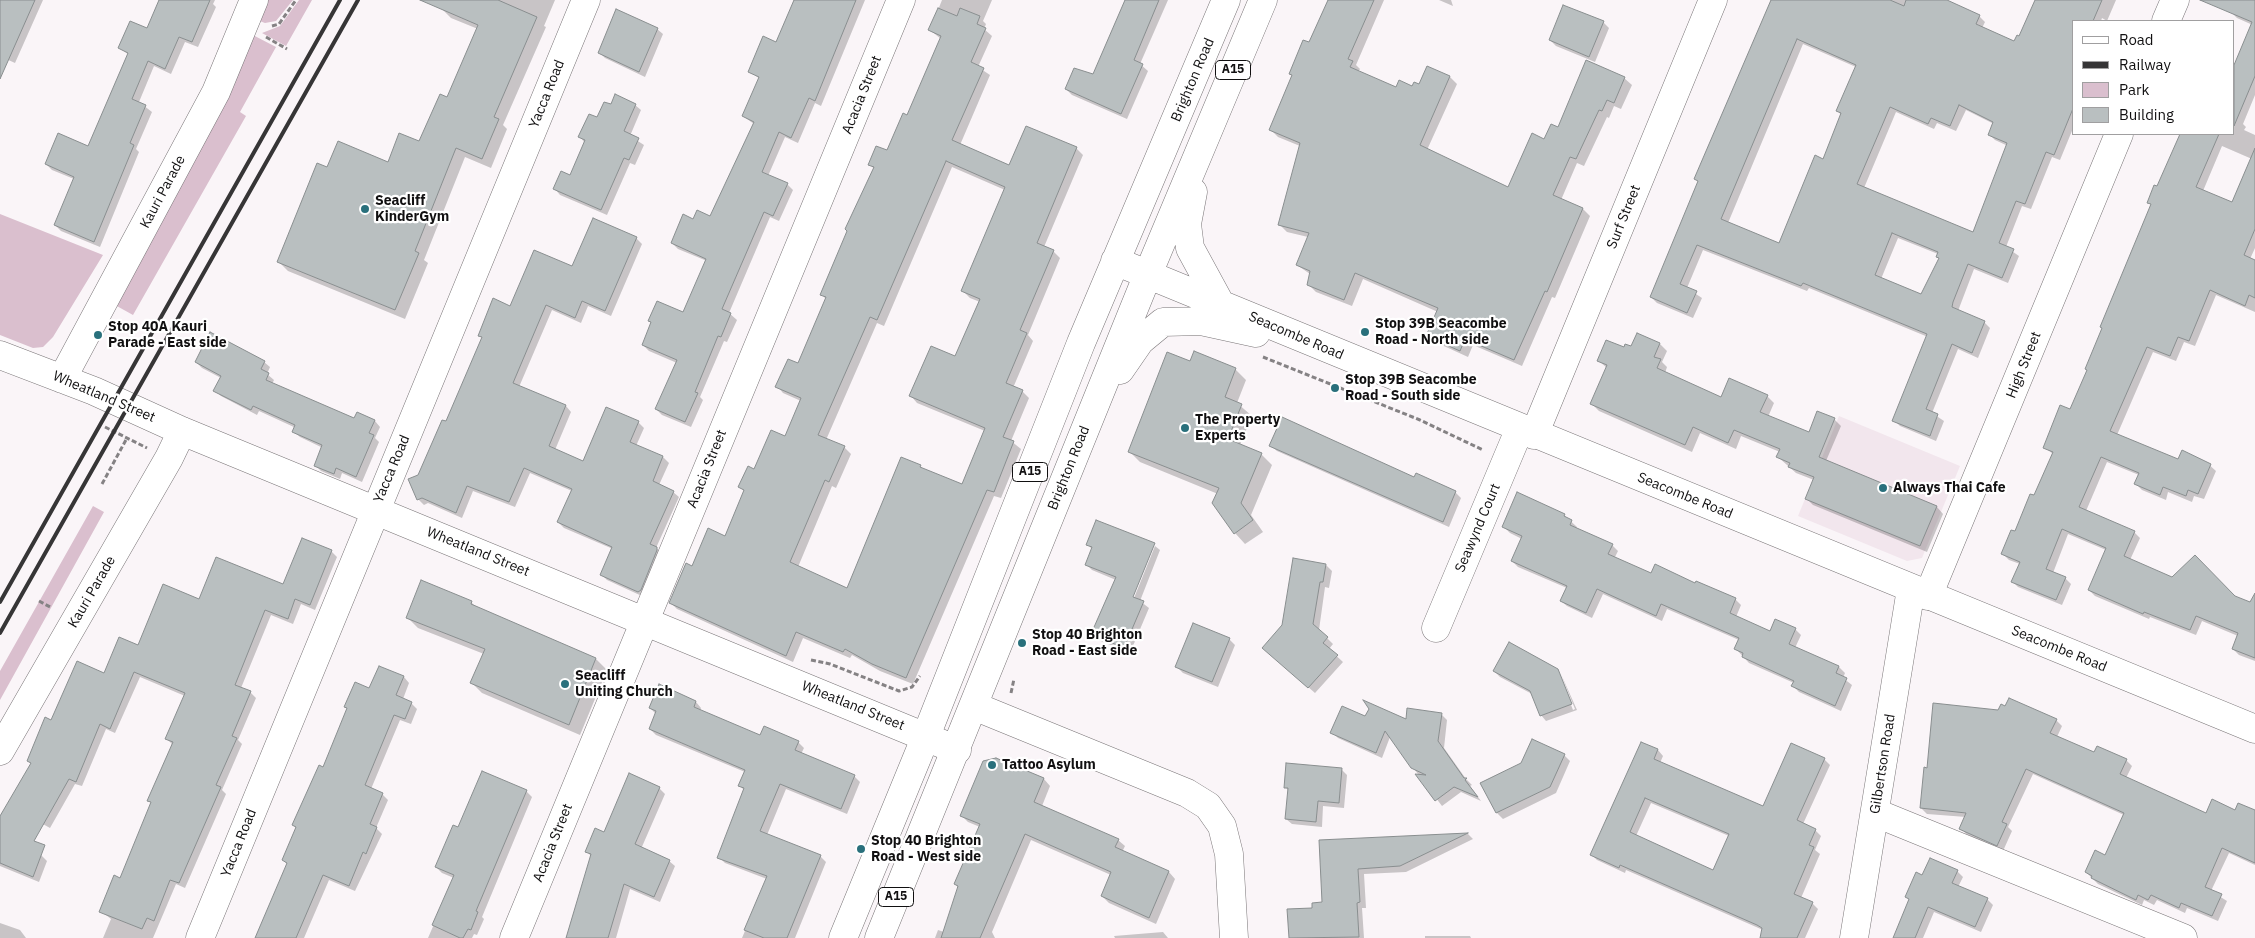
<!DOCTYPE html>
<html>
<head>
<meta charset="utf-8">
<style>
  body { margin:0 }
  #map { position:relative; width:2255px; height:938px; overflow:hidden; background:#faf5f8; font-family:"IBM Plex Sans",sans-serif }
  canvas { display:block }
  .legend { position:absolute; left:2072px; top:20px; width:162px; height:115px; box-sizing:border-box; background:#fff; border:1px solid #a09fa0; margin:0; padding:6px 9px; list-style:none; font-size:15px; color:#111011 }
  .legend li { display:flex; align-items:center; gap:10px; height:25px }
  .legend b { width:25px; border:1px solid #a09fa0 }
</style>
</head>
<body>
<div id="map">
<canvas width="2255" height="938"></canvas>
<ul class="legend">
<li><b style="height:6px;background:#fff"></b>Road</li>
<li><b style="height:6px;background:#363536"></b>Railway</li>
<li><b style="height:14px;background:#dabfce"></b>Park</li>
<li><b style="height:14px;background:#b9bfc0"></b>Building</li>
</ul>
</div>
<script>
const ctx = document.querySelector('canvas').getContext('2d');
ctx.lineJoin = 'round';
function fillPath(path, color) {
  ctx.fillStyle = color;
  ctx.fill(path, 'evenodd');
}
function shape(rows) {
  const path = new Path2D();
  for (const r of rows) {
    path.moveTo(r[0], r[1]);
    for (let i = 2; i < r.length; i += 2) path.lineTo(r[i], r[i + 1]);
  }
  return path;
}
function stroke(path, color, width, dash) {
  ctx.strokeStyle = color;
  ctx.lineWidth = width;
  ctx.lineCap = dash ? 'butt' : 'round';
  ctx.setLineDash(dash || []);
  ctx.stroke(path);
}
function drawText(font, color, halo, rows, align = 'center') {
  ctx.font = font + ' "IBM Plex Sans",sans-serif';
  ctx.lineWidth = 4.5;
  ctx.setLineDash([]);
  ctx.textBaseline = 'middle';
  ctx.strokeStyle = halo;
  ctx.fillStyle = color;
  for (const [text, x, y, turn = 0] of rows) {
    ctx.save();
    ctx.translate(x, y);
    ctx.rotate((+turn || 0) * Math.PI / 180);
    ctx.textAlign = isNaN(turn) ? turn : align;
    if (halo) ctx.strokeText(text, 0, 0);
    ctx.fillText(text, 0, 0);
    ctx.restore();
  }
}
fillPath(shape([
  [1839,416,1960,466,1922,558,1907,561,1798,516]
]), '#f2e6ed');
fillPath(shape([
  [262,0,293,0,276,21,265,23,254,19],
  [299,0,312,0,286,46,262,33,280,26],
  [249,33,276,47,240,112,246,116,133,315,115,305],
  [0,214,103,255,53,337,43,347,33,348,0,335],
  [93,506,104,512,0,700,0,671]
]), '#dabfce');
fillPath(shape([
  [0,0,43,0,15,63,4,58,0,67],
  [161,0,215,0,213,4,216,7,198,47,185,42,171,74,154,66,139,102,152,112,136,149,139,152,100,247,61,231,55,225,74,179,52,170,46,164,88,147,129,55,120,48,147,30],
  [446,0,555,0,544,26,546,27,503,125,507,129,491,168,465,157,424,260,428,263,405,319,288,271,279,262,328,168,389,163,420,143,447,99,478,29,451,18,442,9],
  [795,0,865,0,821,106,815,103,798,143,785,137,768,176,787,184,793,190,779,221,770,217,729,313,737,320,727,342,724,341,700,397,703,400,691,427,662,415,656,409,677,363,649,351,643,345,652,324,649,321,684,314,707,261,678,249,672,243,694,220,711,218,754,124,743,116,760,79,749,71,776,43],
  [942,0,992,0,983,21,986,24,984,29,992,36,978,67,990,75,960,145,1010,166,1076,148,1083,155,1044,247,1053,251,1060,258,1028,335,1033,341,1013,388,1022,391,1029,398,1011,441,1021,449,1001,498,994,496,913,684,880,671,852,655,850,658,803,638,793,662,677,609,671,603,692,567,725,537,745,492,740,487,786,438,801,401,783,393,777,386,798,365,826,299,821,294,874,169,870,164,888,152,908,116,941,39,930,30],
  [952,167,1005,190,963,291,970,298,980,302,956,358,911,396,917,403,985,431,962,485,925,471,920,466,847,590,798,567,832,486,836,488,851,454,844,447,826,440,877,323,884,326],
  [1126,0,1168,0,1140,64,1148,71,1127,119,1072,95,1066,89,1093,76],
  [1329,0,1384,0,1356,65,1360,69,1358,72,1397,89,1420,85,1428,67,1450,77,1457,84,1427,150,1509,188,1545,140,1558,128,1624,78,1632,85,1621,109,1614,106,1609,118,1607,117,1584,166,1577,163,1561,200,1583,209,1590,216,1555,298,1552,297,1522,366,1473,345,1468,357,1435,342,1427,335,1438,312,1363,279,1352,306,1316,292,1309,285,1310,274,1297,265,1308,237,1287,232,1280,225,1300,146,1278,137,1270,129],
  [1439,0,1451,0,1453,6],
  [1773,0,1943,0,1979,16,1985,22,1982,28,2015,42,2020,37,2036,0,2116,0,2107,21,2102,18,2101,21,2074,21,2074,126,2060,160,2052,157,2031,209,2022,206,2006,247,2019,256,2008,283,1974,269,1958,311,1984,322,1990,328,1978,358,1958,349,1932,413,1944,421,1936,441,1900,426,1894,420,1928,337,1809,288,1807,291,1703,250,1687,288,1702,298,1693,318,1657,303,1651,297,1699,182,1696,179],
  [1803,44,1856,67,1838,111,1841,115,1823,160,1780,244,1728,223],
  [1966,110,1994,124,1989,134,1995,140,2008,146,1973,233,1864,188,1896,112,1934,129,1937,123,1956,131],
  [1898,238,1938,254,1940,259,1922,296,1881,279],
  [2236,0,2255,0,2255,26,2237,18,2231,12],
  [1603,22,1609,28,1595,62,1556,46,1550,40],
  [657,29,663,34,645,77,605,58,599,52],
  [2234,63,2255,64,2255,95,2243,124,2246,127,2244,130,2255,135,2255,248,2250,259,2255,261,2255,312,2216,295,2195,346,2184,342,2176,361,2153,352,2117,435,2179,461,2206,462,2216,471,2204,499,2194,496,2192,502,2168,492,2166,500,2142,490,2136,484,2139,475,2107,462,2086,511,2134,532,2140,538,2130,560,2173,578,2255,605,2255,661,2239,655,2233,649,2238,636,2202,621,2196,635,2150,617,2149,619,2095,596,2089,590,2106,550,2068,534,2053,573,2065,578,2071,584,2062,605,2018,587,2013,582,2020,564,2009,560,2003,554,2034,497,2053,454,2044,447,2071,411,2152,205,2149,202,2158,188,2181,134,2234,134],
  [2222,146,2252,159,2232,203,2203,191],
  [635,105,641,110,630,136,644,145,635,165,630,163,607,215,560,195,555,189,571,176,585,143,580,137,612,106],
  [636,238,642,244,611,316,588,306,581,323,552,310,519,387,566,406,571,412,555,450,583,463,638,422,644,428,636,446,663,457,669,463,659,485,673,492,679,497,656,548,663,554,644,597,607,580,601,574,613,549,564,528,558,522,572,491,530,473,515,507,473,491,462,518,428,503,424,505,418,499,419,476,447,423,483,338,480,336,511,307,572,268],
  [1638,335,1660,344,1667,351,1662,362,1667,367,1665,373,1722,398,1767,396,1774,403,1768,417,1809,434,1834,419,1841,426,1826,461,1937,507,1943,514,1927,552,1813,505,1806,498,1814,480,1796,473,1778,457,1780,452,1741,436,1736,449,1700,433,1692,452,1599,411,1592,404,1607,368,1599,361,1624,349,1632,348],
  [196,362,264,362,270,367,267,374,274,380,272,384,355,420,375,421,380,427,375,438,379,442,362,482,342,473,340,479,321,471,315,465,323,448,300,437,294,432,296,428,259,411,257,415,221,396,215,390,221,378,202,368],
  [1191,362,1235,369,1246,380,1237,403,1252,416,1240,445,1261,454,1272,465,1251,515,1263,532,1245,544,1235,533,1218,494,1140,462,1129,451],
  [1271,446,1415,478,1455,492,1461,498,1449,527,1277,451],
  [1564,515,1577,527,1576,529,1612,545,1618,551,1614,559,1651,575,1695,585,1735,599,1741,605,1736,617,1770,633,1795,629,1801,635,1795,648,1839,667,1845,673,1843,678,1852,685,1841,711,1799,692,1793,686,1794,683,1749,663,1736,649,1739,640,1667,609,1662,621,1603,594,1592,618,1567,606,1561,601,1567,588,1518,567,1512,561,1522,539,1510,533,1504,527],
  [1154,544,1130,602,1132,603,1155,546,1160,550,1140,601,1149,608,1130,653,1098,640,1092,634,1116,580,1092,570,1086,564,1092,549,1088,545],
  [331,551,337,557,315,610,301,604,293,624,271,615,241,688,250,692,256,698,238,740,242,744,222,790,226,794,185,888,176,884,153,938,103,938,111,919,101,911,121,880,152,803,149,800,172,744,167,739,185,696,140,677,115,733,106,729,82,786,75,784,50,828,14,808,32,764,28,761,52,721,138,646,200,601,284,586],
  [1326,565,1332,571,1329,588,1325,587,1319,630,1333,644,1329,649,1343,662,1315,693,1270,654,1284,626],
  [471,602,478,609,596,659,607,670,580,735,482,693,471,682,484,654,418,628,407,617],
  [1229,639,1235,645,1218,687,1183,673,1177,667],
  [379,667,404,677,409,683,403,699,411,703,417,709,411,724,400,720,371,789,382,794,388,800,376,828,382,834,355,891,329,880,304,938,255,938,288,865,283,860,296,828,293,825,323,768,348,709,346,707,370,690],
  [1494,671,1558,671,1573,710,1575,709,1561,674,1577,710,1546,721,1541,715,1532,694,1500,677],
  [696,702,701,708,700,711,760,737,798,742,804,748,801,754,854,776,860,782,847,814,786,789,767,835,820,856,826,862,795,938,742,938,767,879,725,863,719,857,744,790,739,785,745,772,656,735,650,729,656,714,650,708],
  [1441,714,1447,720,1444,748,1466,779,1472,785,1470,786,1481,801,1461,792,1442,806,1390,737,1382,758,1338,738,1332,732,1366,718,1407,720],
  [2056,720,2062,726,2057,737,2094,754,2126,760,2132,766,2126,778,2206,814,2255,811,2255,865,2229,853,2211,891,2227,901,2218,921,2187,908,2185,913,2157,900,2154,905,2144,900,2142,905,2098,884,2086,872,2106,856,2124,815,2033,774,2008,827,2012,831,2003,851,1966,834,1961,828,1966,817,1927,814,1921,808],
  [1642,744,1658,750,1663,756,1660,763,1764,808,1824,759,1830,765,1803,824,1815,830,1821,836,1815,850,1820,854,1801,898,1812,903,1818,909,1805,938,1762,938,1763,930,1626,870,1625,873,1597,860,1592,855],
  [1651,803,1729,836,1714,872,1636,836],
  [1564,755,1570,761,1556,793,1503,819,1497,813,1482,783],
  [1341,769,1347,775,1344,808,1323,806,1322,827,1292,824,1286,819,1289,791,1285,787],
  [1044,779,1050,786,1042,806,1118,840,1125,846,1122,852,1169,872,1175,879,1156,924,1109,903,1102,896,1111,875,1031,840,992,932,995,938,935,938,938,930,944,932,959,888,955,884,980,827,968,822,961,815],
  [659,788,665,794,641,849,669,861,675,866,660,902,630,889,616,938,568,938,592,857,587,852,604,833],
  [526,791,532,797,482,917,484,919,477,935,474,934,472,938,428,938,454,878,442,873,436,867,458,829],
  [1468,834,1473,839,1406,872,1364,874,1366,908,1362,908,1364,938,1290,938,1289,910,1314,909,1323,903,1320,842],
  [0,838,41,855,47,861,39,882,0,866],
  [1957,871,1963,877,1958,887,1987,899,1993,905,1981,932,1934,912,1923,938,1898,938,1910,900,1907,897,1923,876],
  [0,923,20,930,26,938,0,938],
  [1163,932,1168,938,1115,938,1114,936],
  [1425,936,1470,936,1471,938,1425,938]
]), '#0003');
const building = shape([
  [0,0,35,0,0,79,0,0],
  [159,0,210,0,192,42,179,37,165,69,148,61,132,99,146,105,130,143,134,145,94,242,54,225,74,177,45,164,58,133,88,146,128,53,118,48,130,21,147,28,159,0],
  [420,0,498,0,537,17,494,117,499,119,482,159,456,148,415,251,419,253,395,310,277,262,317,163,327,167,338,141,388,162,399,133,419,141,440,94,447,97,478,25,420,0],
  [794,0,856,0,815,101,809,98,791,138,779,132,762,172,788,183,773,216,764,212,722,309,731,313,721,337,718,336,695,392,698,393,685,422,655,409,677,360,642,345,651,322,648,321,657,301,683,312,706,259,671,243,683,214,693,219,697,210,710,216,754,122,742,116,759,77,748,72,763,36,776,42,794,0],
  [1125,0,1159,0,1134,60,1143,64,1121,114,1065,89,1074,68,1093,74,1125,0],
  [1328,0,1374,0,1348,59,1353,61,1350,67,1396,87,1399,80,1412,86,1414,82,1419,84,1427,66,1450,76,1420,145,1508,187,1532,133,1544,139,1551,124,1558,127,1586,60,1625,77,1614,103,1607,100,1602,111,1599,110,1576,159,1570,157,1553,195,1583,208,1547,292,1545,291,1514,360,1465,339,1460,351,1426,336,1438,308,1355,273,1344,300,1307,285,1310,271,1296,265,1309,233,1278,225,1300,143,1269,130,1292,75,1289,74,1303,40,1309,42,1328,0],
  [1771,0,1890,0,1904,6,1906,0,1947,0,1980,15,1976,24,2014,41,2017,35,2019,36,2035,0,2102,0,2093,21,2074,21,2074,106,2054,155,2046,152,2025,204,2016,201,1999,243,2014,249,2002,278,1968,264,1953,302,1952,307,1985,321,1972,353,1952,344,1926,409,1938,414,1930,436,1892,421,1927,334,1803,283,1801,286,1697,245,1680,284,1697,291,1687,313,1650,297,1698,181,1694,179,1771,0],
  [1797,39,1856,65,1836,111,1841,113,1823,159,1815,155,1779,243,1721,219,1797,39],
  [1959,105,1993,122,1988,135,2007,143,1973,232,1857,184,1890,107,1928,124,1931,118,1950,126,1959,105],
  [1892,233,1938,252,1936,257,1939,258,1921,294,1875,275,1892,233],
  [2200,0,2255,0,2255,76,2234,126,2234,65,2252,22,2200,0],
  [1563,5,1604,21,1589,57,1549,40,1563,5],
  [938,8,957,16,960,8,980,16,977,24,986,28,971,62,984,68,952,140,1009,165,1026,126,1077,147,1037,243,1054,250,1020,330,1027,333,1006,383,1023,390,1003,437,1014,441,994,492,987,490,906,678,872,664,845,649,843,652,796,632,786,656,669,603,686,563,692,566,708,528,725,536,744,490,738,487,748,466,754,469,771,430,785,436,801,398,775,387,788,359,798,363,826,297,820,295,847,231,845,229,874,167,868,165,876,146,887,150,903,113,907,115,941,36,928,30,938,8],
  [946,161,1005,187,961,291,980,299,955,356,931,346,909,396,985,428,962,484,920,467,921,465,901,457,847,588,790,562,825,480,829,482,845,446,818,435,870,317,877,320,946,161],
  [616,9,658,28,639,72,598,53,616,9],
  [615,94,636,104,624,131,639,138,629,160,624,158,601,210,553,189,561,171,570,175,585,140,578,137,589,114,597,117,604,102,611,104,615,94],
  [2180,134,2219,134,2196,187,2232,202,2255,148,2255,229,2244,255,2255,260,2255,298,2249,295,2245,306,2210,290,2189,341,2178,337,2170,356,2147,347,2110,431,2178,459,2182,450,2211,464,2198,494,2188,490,2186,496,2163,487,2160,495,2134,484,2139,473,2101,457,2079,507,2135,531,2124,556,2172,577,2195,555,2235,596,2250,602,2255,593,2255,658,2232,649,2238,633,2196,616,2190,630,2144,612,2143,614,2088,590,2106,548,2062,529,2046,569,2066,577,2056,600,2011,582,2020,562,2001,554,2011,530,2015,531,2030,494,2034,495,2053,452,2043,448,2060,405,2070,409,2087,370,2085,369,2102,328,2100,327,2151,204,2147,203,2154,185,2157,186,2180,134],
  [593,218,637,237,605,311,582,301,575,318,546,305,513,383,566,405,549,446,583,461,606,407,639,421,630,442,663,456,653,481,674,491,650,544,657,547,657,550,641,590,638,592,600,575,612,547,557,522,572,489,524,468,509,502,467,486,456,513,422,498,417,500,408,479,418,475,442,420,446,421,482,337,478,336,493,298,510,306,534,250,572,266,593,218],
  [210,332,265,361,261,369,269,373,266,380,354,418,357,412,375,420,369,433,374,435,356,477,336,468,334,474,314,466,322,445,292,432,295,425,253,406,251,410,213,391,221,376,195,362,210,332],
  [1637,333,1660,343,1654,357,1661,359,1657,368,1721,397,1729,378,1768,395,1760,412,1809,432,1817,411,1835,418,1819,457,1937,506,1920,546,1805,499,1814,477,1788,467,1790,463,1776,457,1780,449,1734,430,1728,443,1693,427,1685,445,1590,404,1607,365,1597,361,1606,340,1624,347,1625,344,1631,346,1637,333],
  [1194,351,1236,368,1225,397,1242,404,1228,439,1262,453,1241,503,1253,520,1234,534,1212,503,1219,488,1128,452,1167,352,1190,361,1194,351],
  [1282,417,1414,477,1416,473,1456,491,1443,522,1269,446,1282,417],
  [1517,492,1565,514,1564,516,1572,520,1570,525,1613,544,1608,554,1651,573,1655,564,1695,583,1696,581,1736,598,1730,613,1770,631,1775,619,1796,628,1789,644,1839,666,1836,673,1847,678,1835,706,1791,686,1794,681,1742,657,1743,653,1734,649,1739,638,1661,604,1656,616,1597,589,1586,613,1560,601,1567,586,1511,561,1522,536,1502,527,1517,492],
  [1096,520,1155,543,1133,597,1144,601,1124,648,1091,634,1116,577,1085,565,1092,547,1086,545,1096,520],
  [302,538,332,550,310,605,295,599,288,619,265,610,235,685,251,691,232,736,237,738,216,785,221,787,179,883,170,880,154,921,147,918,142,929,99,912,114,875,120,878,151,802,147,801,173,742,165,739,185,693,134,672,110,729,100,724,76,782,69,779,34,841,45,845,33,877,0,863,0,816,31,763,27,761,45,717,51,720,77,661,104,673,119,637,138,645,163,584,199,599,216,557,283,584,302,538],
  [1293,558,1326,564,1323,582,1320,582,1313,624,1328,637,1323,643,1338,655,1308,688,1262,648,1282,625,1293,558],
  [421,580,472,601,471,604,596,658,569,725,470,683,485,649,406,618,421,580],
  [1193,623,1230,638,1212,682,1175,667,1193,623],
  [1509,642,1558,669,1572,704,1540,716,1530,691,1493,671,1509,642],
  [379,666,404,676,396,695,412,702,405,719,394,715,365,785,383,793,370,824,377,827,366,854,363,852,349,886,323,875,296,938,255,938,287,863,282,860,296,827,292,825,319,765,323,767,347,708,344,707,355,682,369,688,379,666],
  [659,684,696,701,694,707,760,735,764,726,799,741,795,750,855,775,841,809,780,784,760,831,821,855,787,938,764,938,744,930,767,876,717,858,744,788,738,786,745,770,649,729,656,711,649,708,659,684],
  [2009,698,2057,719,2050,733,2094,752,2097,746,2127,759,2120,774,2206,813,2212,799,2235,810,2238,803,2255,810,2255,863,2222,848,2205,887,2222,894,2212,916,2181,903,2179,908,2151,895,2148,900,2138,895,2136,900,2091,878,2092,876,2085,872,2095,850,2105,855,2124,813,2026,769,2002,822,2007,824,1997,846,1959,829,1966,813,1920,808,1924,767,1927,768,1933,703,1998,710,2001,704,2005,706,2009,698],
  [1363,700,1406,719,1407,708,1442,713,1438,741,1464,778,1467,778,1465,780,1478,797,1454,787,1435,801,1415,774,1426,775,1411,768,1385,731,1376,753,1330,733,1342,706,1365,716,1369,709,1363,700],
  [1532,739,1565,754,1550,787,1496,813,1480,783,1521,763,1532,739],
  [1641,742,1658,749,1654,759,1763,806,1791,743,1825,758,1797,820,1816,829,1809,845,1814,847,1794,894,1813,902,1797,938,1760,938,1762,928,1757,925,1620,865,1619,868,1590,855,1641,742],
  [1645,798,1729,834,1713,870,1630,832,1645,798],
  [996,758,1044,778,1034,802,1119,839,1115,847,1169,871,1149,918,1101,896,1111,872,1025,834,980,938,941,938,958,886,954,884,980,824,960,816,983,761,996,758],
  [1286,763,1342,768,1339,803,1318,801,1316,822,1285,819,1288,788,1284,788,1286,763],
  [482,771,527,790,476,911,478,912,471,930,468,929,463,938,460,938,432,925,454,875,435,867,453,825,458,827,482,771],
  [629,773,660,787,635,844,670,860,654,897,624,884,608,938,566,938,591,854,585,852,595,828,604,832,629,773],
  [1468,833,1400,866,1358,869,1360,902,1357,903,1359,937,1289,938,1287,909,1312,908,1312,903,1322,902,1319,840,1468,833],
  [1930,858,1958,870,1952,883,1988,898,1975,927,1928,907,1915,938,1893,938,1909,899,1905,897,1916,872,1922,875,1930,858]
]);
fillPath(building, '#b9bfc0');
stroke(building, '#898e8f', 1);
const minor = shape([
  [2166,21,2175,0],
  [0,355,94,391,182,431,957,750],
  [62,379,216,92,254,0],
  [1534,435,1713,0],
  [1928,596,2119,134],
  [1436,628,1520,428],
  [974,706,1187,793,1208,806,1222,826,1229,854,1234,938],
  [0,751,169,458,182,431],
  [1876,813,2183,938],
  [200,938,586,0],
  [514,938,901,0],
  [1854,938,1911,589]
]);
const major = shape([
  [1193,192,1187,224,1190,248,1221,305],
  [1115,261,2255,729],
  [1120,370,1140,341,1163,322,1201,321,1256,333],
  [843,938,926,736,1081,343,1226,0],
  [879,938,1148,274,1263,0]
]);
stroke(minor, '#797577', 29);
stroke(major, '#797577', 29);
stroke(shape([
  [272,26,279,24,296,0],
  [266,37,287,49],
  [1263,357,1420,420,1483,450],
  [105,427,147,448],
  [102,484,127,438],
  [39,601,52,608],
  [811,660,830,664,899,691,912,687,920,676],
  [1011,693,1014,679]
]), '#858284', 3, [5, 2.5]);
stroke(minor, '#fff', 28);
stroke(major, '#fff', 28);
stroke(shape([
  [0,602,340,0],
  [0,633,358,0]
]), '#363536', 4);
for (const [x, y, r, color] of [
  [365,209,5,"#29707c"],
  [1365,332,5,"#29707c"],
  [98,335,5,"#29707c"],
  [1335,388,5,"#29707c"],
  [1185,428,5,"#29707c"],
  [1883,488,5,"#29707c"],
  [1022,643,5,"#29707c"],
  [565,684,5,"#29707c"],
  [992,765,5,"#29707c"],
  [861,849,5,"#29707c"]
]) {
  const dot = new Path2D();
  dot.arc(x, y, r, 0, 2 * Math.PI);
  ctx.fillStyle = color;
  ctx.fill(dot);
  stroke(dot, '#fff', 2);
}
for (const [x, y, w] of [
  [1233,70,35],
  [1030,472,35],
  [896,897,35]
]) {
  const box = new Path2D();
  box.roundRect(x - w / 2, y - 9.5, w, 19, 4);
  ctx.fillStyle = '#fff';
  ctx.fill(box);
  stroke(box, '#111011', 1);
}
drawText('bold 12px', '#111011', null, [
  ["A15",1233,70],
  ["A15",1030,472],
  ["A15",896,897]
]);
drawText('14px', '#111011', '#fff', [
  ["Brighton Road",1193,80,-67],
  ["Yacca Road",547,94,-68],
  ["Acacia Street",862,95,-68],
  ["Kauri Parade",163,192,-62],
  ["Surf Street",1624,217,-68],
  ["Seacombe Road",1296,336,23],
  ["High Street",2024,365,-68],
  ["Wheatland Street",104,397,23],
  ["Brighton Road",1069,468,-68],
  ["Yacca Road",392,469,-67],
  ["Acacia Street",707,469,-68],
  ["Seacombe Road",1685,496,22],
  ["Seawynd Court",1478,528,-67],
  ["Wheatland Street",478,552,22],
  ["Kauri Parade",92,592,-60],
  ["Seacombe Road",2059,649,22],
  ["Wheatland Street",853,706,22],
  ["Gilbertson Road",1883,764,-81],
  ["Yacca Road",239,843,-68],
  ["Acacia Street",553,843,-68]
]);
drawText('bold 14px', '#111011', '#fff', [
  ["Seacliff",375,201],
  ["KinderGym",375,217],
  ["Stop 39B Seacombe",1375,324],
  ["Road - North side",1375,340],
  ["Stop 40A Kauri",108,327],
  ["Parade - East side",108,343],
  ["Stop 39B Seacombe",1345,380],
  ["Road - South side",1345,396],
  ["The Property",1195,420],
  ["Experts",1195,436],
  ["Always Thai Cafe",1893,488],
  ["Stop 40 Brighton",1032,635],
  ["Road - East side",1032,651],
  ["Seacliff",575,676],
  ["Uniting Church",575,692],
  ["Tattoo Asylum",1002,765],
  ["Stop 40 Brighton",871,841],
  ["Road - West side",871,857]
], 'left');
</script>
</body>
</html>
